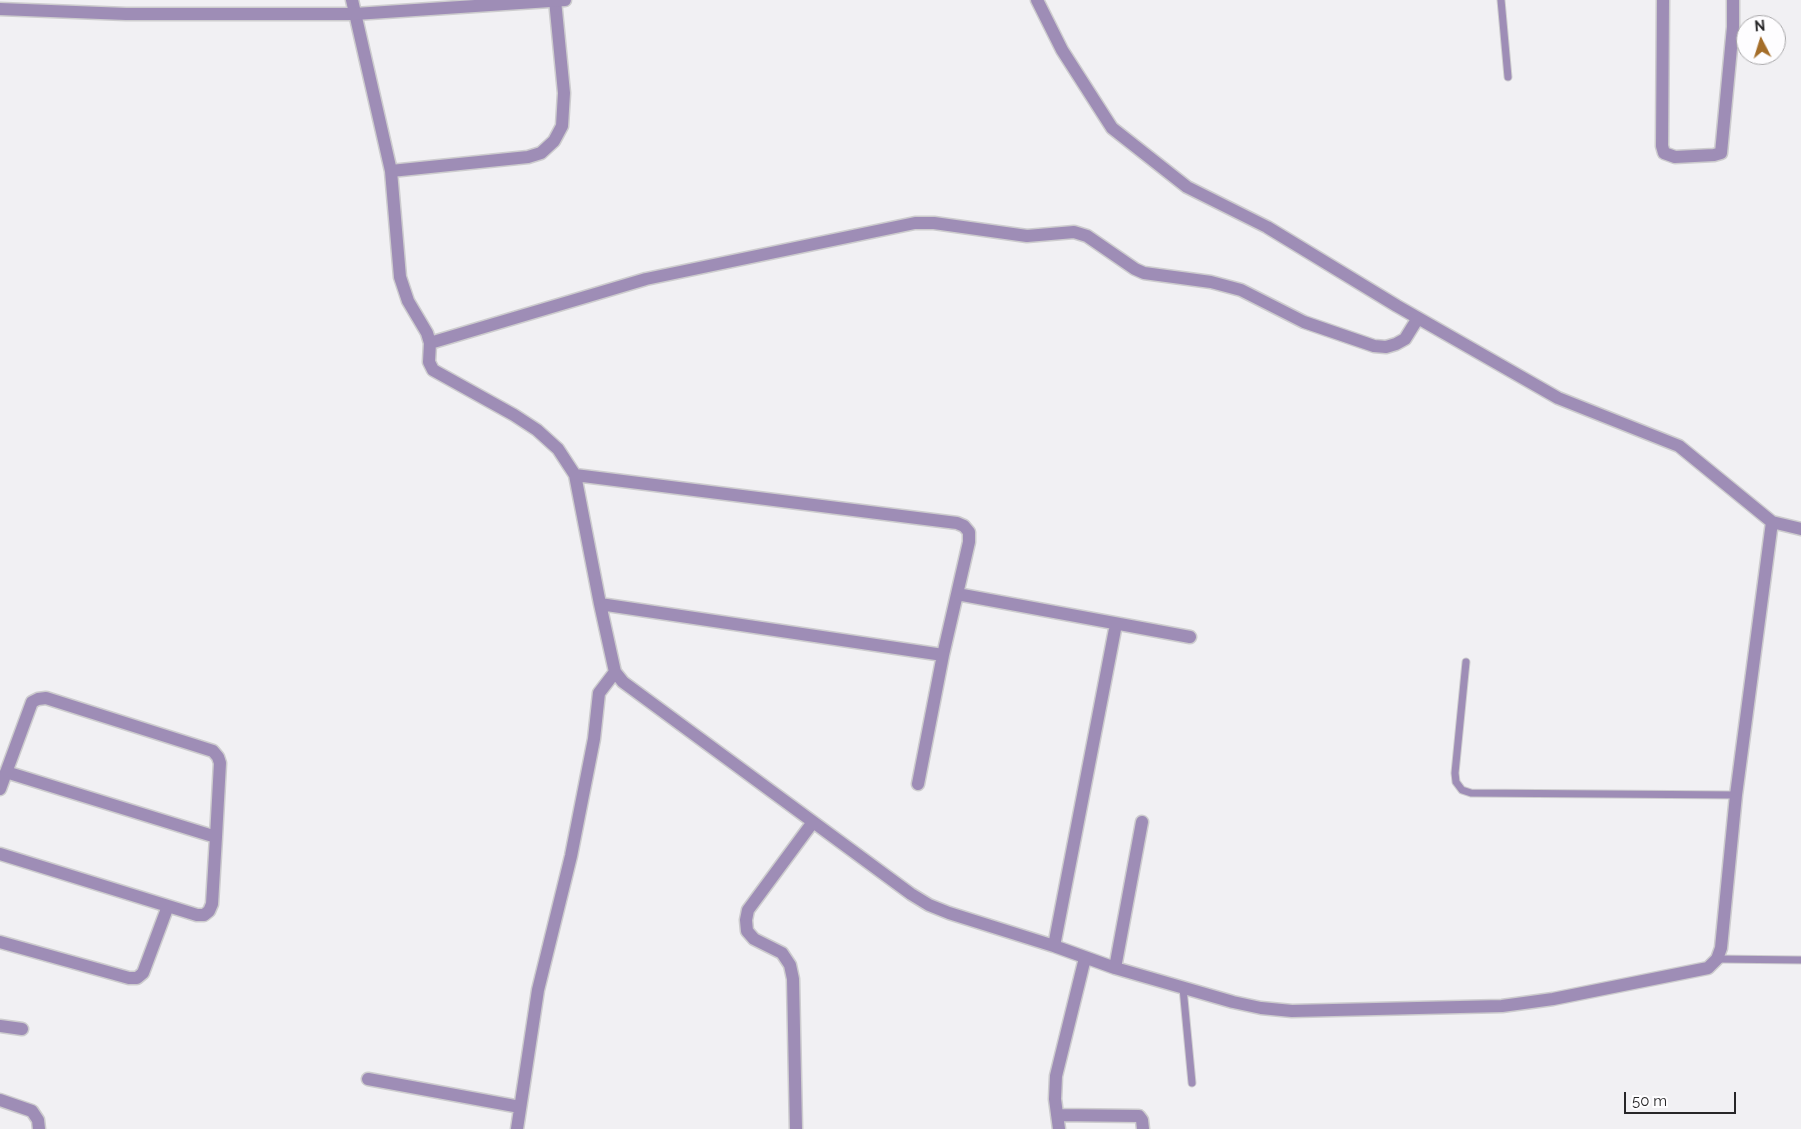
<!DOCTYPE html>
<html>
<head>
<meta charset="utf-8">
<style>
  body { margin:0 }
  #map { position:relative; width:1801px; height:1129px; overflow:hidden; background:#f1f0f3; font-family:Raleway,sans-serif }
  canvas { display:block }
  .north { position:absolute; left:1736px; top:15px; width:50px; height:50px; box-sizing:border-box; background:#fefdff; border:1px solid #a8a7a9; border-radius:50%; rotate:355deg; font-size:14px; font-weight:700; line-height:20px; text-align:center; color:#272628 }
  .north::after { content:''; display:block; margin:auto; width:18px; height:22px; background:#a46d29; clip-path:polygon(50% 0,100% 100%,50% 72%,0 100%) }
  .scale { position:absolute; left:1624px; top:1092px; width:112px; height:22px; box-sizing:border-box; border:2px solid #272628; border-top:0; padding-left:6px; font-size:15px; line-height:18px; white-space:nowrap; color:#272628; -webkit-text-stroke:4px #fefdff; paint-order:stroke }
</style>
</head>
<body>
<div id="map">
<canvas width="1801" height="1129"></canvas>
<div class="north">N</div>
<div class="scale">50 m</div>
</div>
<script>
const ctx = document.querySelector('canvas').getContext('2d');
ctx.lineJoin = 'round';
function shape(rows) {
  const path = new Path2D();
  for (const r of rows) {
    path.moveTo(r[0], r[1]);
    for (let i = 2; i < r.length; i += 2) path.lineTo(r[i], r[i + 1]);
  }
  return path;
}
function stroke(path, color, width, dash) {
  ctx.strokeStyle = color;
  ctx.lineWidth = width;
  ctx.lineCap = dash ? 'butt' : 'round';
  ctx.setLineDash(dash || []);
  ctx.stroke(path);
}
const service = shape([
  [1501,0,1508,77],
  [1466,662,1455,773,1456,782,1462,790,1471,793,1736,795],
  [1717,959,1801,960],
  [1183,988,1192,1083]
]);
const minor = shape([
  [352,0,391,171,400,277,408,301,427,333,430,343,429,362,433,370,514,415,537,430,558,449,575,475,600,604,615,672,623,682,911,894,929,905,949,913,1054,946,1115,968,1233,1002,1261,1008,1292,1011,1502,1006,1553,999,1708,968,1717,959,1721,948,1736,795,1772,522],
  [1037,0,1062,50,1112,128,1187,187,1267,227,1397,306,1558,398,1679,446,1772,522,1801,529],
  [1663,0,1662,146,1664,153,1675,157,1714,155,1721,153,1733,27,1733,0],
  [391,171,528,157,541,153,554,141,562,126,564,93,555,0],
  [430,343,646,279,915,223,934,223,1027,236,1074,232,1087,236,1135,269,1144,273,1211,282,1241,290,1304,322,1374,346,1386,347,1396,344,1405,339,1418,318],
  [575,475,957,523,964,526,969,532,969,542,943,655,918,784],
  [957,594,1190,637],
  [600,604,943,655],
  [0,789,32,702,38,699,46,698,213,751,218,757,220,763,216,837],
  [0,854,197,915,204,915,209,911,212,904,216,837,6,772],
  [0,942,129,978,137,978,143,973,168,906],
  [1054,946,1116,624],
  [1115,968,1142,822],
  [0,1026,22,1029],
  [368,1079,520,1107],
  [0,1100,32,1111,38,1120,39,1129],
  [1057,1115,1139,1116,1142,1120,1143,1129],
  [517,1129,538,990,571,856,594,739,599,693,615,672],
  [796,1129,793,979,790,965,782,953,754,939,747,931,746,920,748,910,813,822],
  [1059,1129,1055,1099,1056,1076,1085,958]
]);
const tertiary = shape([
  [0,9,126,14,355,14,565,0]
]);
stroke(service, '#cdccce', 9);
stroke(minor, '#cdccce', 15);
stroke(tertiary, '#cdccce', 15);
stroke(service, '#9e8db6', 7);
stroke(minor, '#9e8db6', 12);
stroke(tertiary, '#9e8db6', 12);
</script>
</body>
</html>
